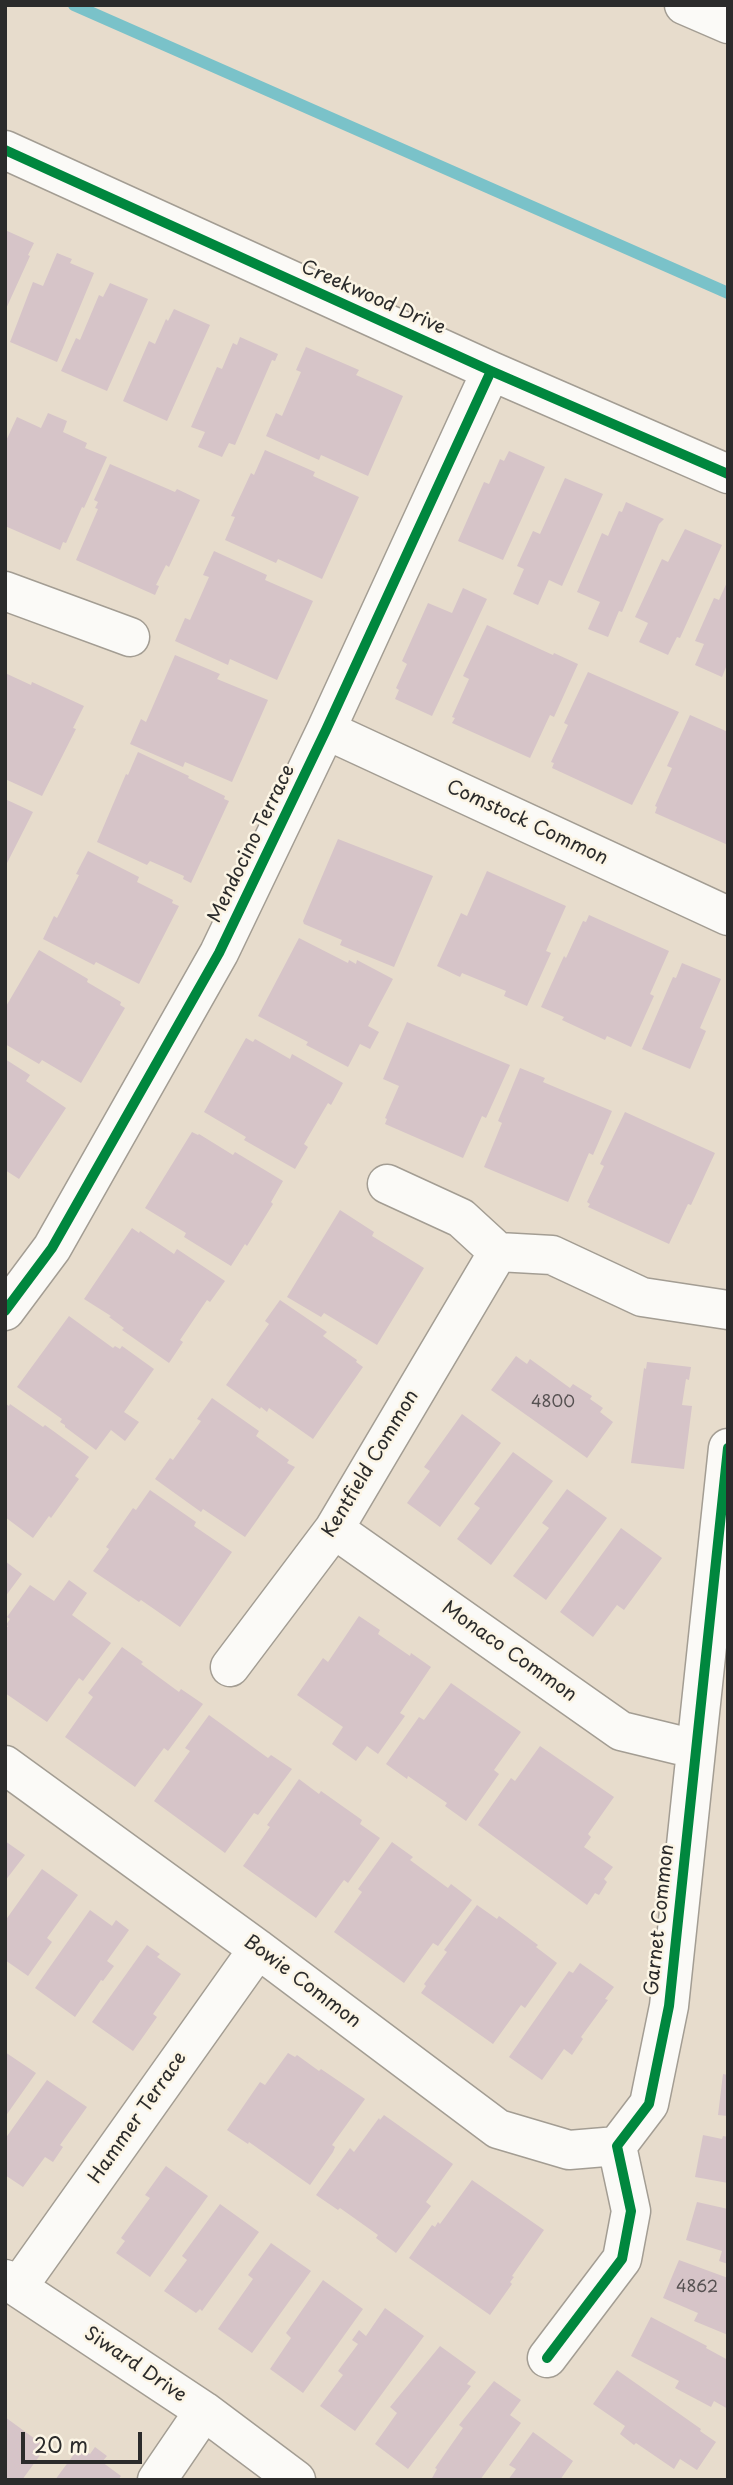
<!DOCTYPE html>
<html>
<head>
<meta charset="utf-8">
<style>
  body { margin:0 }
  #map { position:relative; width:733px; height:2485px; overflow:hidden; background:#e7dccc; font-family:"Playpen Sans",sans-serif }
  canvas { display:block }
  .frame { position:absolute; inset:0; border:7px solid #2b2b2b; pointer-events:none }
  .scale { position:absolute; left:21px; top:2432px; width:121px; height:32px; box-sizing:border-box; border:4px solid #2b2b2b; border-top:0; padding-left:9px; font-size:21px; line-height:24px; white-space:nowrap; color:#2b2b2b; -webkit-text-stroke:5px #fcf5e5; paint-order:stroke }
</style>
</head>
<body>
<div id="map">
<canvas width="733" height="2485"></canvas>
<div class="frame"></div>
<div class="scale">20 m</div>
</div>
<script>
const ctx = document.querySelector('canvas').getContext('2d');
ctx.lineJoin = 'round';
function shape(rows) {
  const path = new Path2D();
  for (const r of rows) {
    path.moveTo(r[0], r[1]);
    for (let i = 2; i < r.length; i += 2) path.lineTo(r[i], r[i + 1]);
  }
  return path;
}
function stroke(path, color, width, dash) {
  ctx.strokeStyle = color;
  ctx.lineWidth = width;
  ctx.lineCap = dash ? 'butt' : 'round';
  ctx.setLineDash(dash || []);
  ctx.stroke(path);
}
function fillPath(path, color) {
  ctx.fillStyle = color;
  ctx.fill(path, 'evenodd');
}
function drawText(font, color, halo, rows, align = 'center') {
  ctx.font = font + ' "Playpen Sans",sans-serif';
  ctx.lineWidth = 5;
  ctx.setLineDash([]);
  ctx.textBaseline = 'middle';
  ctx.strokeStyle = halo;
  ctx.fillStyle = color;
  for (const [text, x, y, turn = 0] of rows) {
    ctx.save();
    ctx.translate(x, y);
    ctx.rotate((+turn || 0) * Math.PI / 180);
    ctx.textAlign = isNaN(turn) ? turn : align;
    if (halo) ctx.strokeText(text, 0, 0);
    ctx.fillText(text, 0, 0);
    ctx.restore();
  }
}
stroke(shape([
  [74,5,728,293]
]), '#7ac2c9', 12);
fillPath(shape([
  [5,230,34,243,28,255,30,256,5,311],
  [57,253,72,259,70,263,94,273,57,362,10,342,33,282,43,286],
  [110,283,148,299,107,391,61,371,76,338,80,340,99,295,103,297],
  [174,309,210,325,167,421,123,401,149,341,155,344,166,319,168,321],
  [240,337,278,354,275,361,272,360,235,445,229,443,222,457,198,447,205,432,191,427,217,367,222,369,233,343,237,345],
  [306,347,359,370,356,375,403,396,368,476,321,455,319,460,266,436,276,413,282,416,301,372,296,370],
  [48,413,67,421,63,432,87,443,85,448,107,457,84,508,82,507,66,543,63,542,60,550,5,526,5,443,17,417,41,428],
  [265,450,315,472,313,476,359,497,322,579,278,559,276,563,225,540,235,517,231,516,251,473,254,475],
  [509,451,545,467,503,560,458,541,484,482,489,484,500,459,504,461],
  [110,464,175,492,177,489,200,500,169,567,166,565,156,585,159,586,155,595,76,560,98,509,95,508,98,502,94,500],
  [565,478,603,494,562,586,549,580,538,605,513,594,524,569,517,566,533,531,540,534],
  [626,502,664,519,659,524,622,612,619,611,608,637,588,629,600,602,577,592,602,533,608,536,619,511,622,512],
  [685,529,722,545,680,638,677,637,668,655,639,642,648,623,635,617,662,559,668,562],
  [214,551,267,575,265,580,313,601,277,680,230,659,228,665,175,641,185,618,190,620,209,577,203,575],
  [728,580,728,662,722,677,695,665,704,644,695,641,714,598,719,600],
  [463,588,487,599,432,716,395,699,399,690,396,688,407,664,402,661,428,603,452,613],
  [487,625,553,655,554,653,578,664,554,717,550,715,530,758,452,723,455,718,452,717,469,679,463,676],
  [175,655,220,674,217,679,268,700,232,782,185,762,183,767,130,744,141,719,146,722],
  [588,672,679,712,632,805,552,768,554,763,551,762,568,725,564,723],
  [5,673,31,685,32,682,84,706,73,728,76,729,42,796,5,779],
  [690,715,728,732,728,845,655,813,657,807,655,806,672,768,667,766],
  [138,752,189,776,188,778,225,796,224,799,229,801,191,883,183,879,184,876,150,861,147,865,97,842,126,774,128,775],
  [5,799,33,812,5,867],
  [338,839,433,876,394,967,340,945,342,940,304,924,303,921],
  [88,851,139,877,137,882,173,900,172,903,179,906,139,984,96,962,94,965,43,939,54,916,57,918,79,875,76,874],
  [487,871,566,906,546,951,551,953,527,1006,504,996,506,991,462,973,460,977,437,966,461,913,467,916],
  [589,915,669,951,650,994,654,996,631,1047,607,1036,605,1040,562,1020,564,1017,541,1007,564,956,566,958,583,921,586,922],
  [299,938,348,963,349,960,356,964,357,960,393,979,368,1026,379,1032,370,1049,360,1044,348,1067,306,1045,308,1042,258,1016],
  [39,950,88,979,87,982,121,1002,120,1005,125,1008,81,1083,42,1060,39,1064,5,1044,5,1008],
  [682,963,721,979,700,1028,706,1031,690,1069,642,1049,673,977,676,978],
  [407,1022,510,1065,486,1118,482,1116,463,1158,385,1124,387,1119,385,1118,399,1086,383,1079],
  [246,1038,253,1042,255,1039,290,1059,292,1054,343,1083,331,1105,328,1103,304,1144,308,1147,295,1169,244,1140,246,1137,204,1112],
  [5,1059,30,1075,26,1081,66,1108,19,1179,5,1170],
  [520,1068,545,1078,543,1082,612,1111,593,1155,589,1153,568,1202,484,1167,502,1123,498,1121],
  [625,1112,715,1153,691,1205,688,1204,669,1244,588,1207,590,1204,587,1202,604,1166,600,1164],
  [192,1132,198,1135,199,1134,233,1155,235,1152,283,1181,271,1202,273,1204,247,1246,245,1244,231,1266,184,1237,186,1233,145,1208],
  [340,1210,374,1232,372,1236,424,1268,377,1345,324,1313,321,1317,287,1297],
  [132,1228,139,1233,140,1231,174,1254,177,1249,225,1281,210,1302,207,1300,180,1340,183,1342,169,1363,122,1330,124,1328,109,1317,111,1316,84,1299],
  [280,1300,327,1332,323,1336,357,1360,356,1362,363,1367,313,1439,269,1408,267,1412,261,1407,260,1409,226,1385,269,1324,265,1321],
  [69,1316,113,1348,115,1346,120,1349,122,1346,154,1369,124,1412,139,1422,125,1441,111,1430,96,1450,65,1427,65,1425,60,1422,62,1419,17,1387],
  [516,1356,527,1364,530,1359,570,1388,573,1384,592,1396,590,1399,603,1408,600,1412,613,1422,587,1458,491,1390],
  [647,1362,691,1367,689,1380,686,1379,682,1405,692,1406,684,1469,631,1463,644,1368,646,1369],
  [212,1398,259,1431,256,1436,289,1460,287,1463,295,1467,245,1537,203,1509,201,1512,155,1479,170,1458,173,1460,201,1421,197,1419],
  [6,1404,9,1406,10,1404,43,1427,45,1425,89,1457,75,1476,79,1479,51,1518,49,1516,33,1538,5,1517],
  [462,1414,501,1443,440,1527,407,1503,430,1471,424,1467],
  [513,1452,553,1481,491,1565,457,1539,480,1508,474,1504],
  [567,1489,607,1518,546,1600,513,1576,549,1528,542,1523],
  [150,1490,196,1522,194,1526,232,1552,180,1627,141,1600,139,1602,93,1571,109,1549,106,1547,133,1508,136,1510],
  [621,1528,662,1558,624,1610,617,1605,593,1637,560,1612],
  [5,1561,22,1574,5,1597],
  [69,1580,87,1593,72,1615,111,1643,83,1681,79,1678,47,1722,5,1693,5,1630,8,1626,6,1625,10,1619,7,1617,30,1585,54,1601],
  [359,1616,380,1630,378,1634,410,1656,411,1653,431,1667,400,1713,405,1716,378,1754,367,1746,356,1761,332,1744,343,1727,297,1695,323,1658,328,1662],
  [122,1647,143,1662,141,1664,179,1692,181,1689,203,1704,168,1751,164,1748,135,1787,65,1737,93,1697,88,1693],
  [451,1683,521,1732,494,1770,499,1774,466,1821,445,1806,447,1803,408,1776,407,1779,386,1764,419,1717,424,1720],
  [209,1715,268,1758,271,1755,292,1769,258,1815,254,1813,225,1853,154,1801,190,1751,185,1748],
  [540,1746,614,1797,588,1834,591,1837,584,1847,613,1867,604,1879,607,1882,599,1895,595,1893,587,1905,478,1825,511,1778,515,1781],
  [299,1779,319,1794,321,1791,362,1820,360,1824,380,1838,348,1883,344,1880,316,1918,243,1866,270,1827,267,1825],
  [5,1841,25,1855,5,1881],
  [392,1842,413,1857,410,1860,448,1888,451,1884,472,1900,438,1946,433,1943,404,1983,334,1932,362,1892,358,1889],
  [42,1869,78,1895,47,1938,52,1942,28,1976,5,1960,5,1921],
  [477,1905,497,1919,499,1916,538,1945,536,1947,557,1963,525,2008,521,2005,493,2044,421,1993,426,1986,424,1984,447,1952,444,1950],
  [90,1910,112,1926,116,1920,129,1930,107,1961,114,1966,103,1981,101,1980,75,2017,35,1988],
  [147,1945,160,1954,157,1957,181,1974,153,2014,157,2017,133,2051,92,2022],
  [580,1963,614,1987,605,1999,608,2000,581,2037,583,2039,572,2055,564,2049,542,2080,509,2057,569,1971,573,1973],
  [5,2052,36,2073,5,2117],
  [288,2053,295,2057,297,2055,319,2071,321,2069,365,2099,332,2145,335,2147,333,2152,310,2185,249,2142,248,2144,227,2130,260,2082,265,2085],
  [723,2074,728,2075,728,2116,718,2115],
  [47,2080,87,2107,60,2145,63,2147,53,2162,45,2157,23,2187,5,2175,5,2139],
  [384,2115,453,2164,426,2202,431,2206,396,2253,376,2238,378,2235,340,2208,338,2210,316,2195,350,2148,354,2152,379,2118,380,2120],
  [703,2135,722,2139,723,2136,728,2137,728,2183,695,2177],
  [166,2166,208,2196,150,2277,116,2253,125,2241,121,2238,150,2198,145,2195],
  [472,2180,544,2230,512,2276,514,2277,510,2282,512,2284,490,2315,409,2258,432,2225,435,2227,438,2222,440,2224],
  [697,2202,728,2209,728,2264,719,2261,722,2251,686,2240],
  [220,2204,259,2232,202,2311,200,2309,196,2313,164,2291,187,2260,182,2256],
  [271,2243,311,2271,252,2353,218,2329,253,2279,248,2275],
  [679,2260,728,2278,728,2335,694,2321,698,2313,663,2298],
  [323,2280,363,2309,303,2393,270,2369,291,2338,286,2333],
  [385,2308,424,2336,355,2431,320,2406,343,2375,338,2371,358,2344,352,2340,359,2330,366,2336],
  [651,2317,707,2346,706,2348,728,2360,728,2409,714,2401,711,2407,675,2388,679,2381,631,2356],
  [440,2346,476,2372,467,2384,471,2386,408,2469,375,2444,397,2413,390,2407],
  [617,2370,701,2429,700,2431,716,2442,697,2470,680,2459,674,2469,636,2443,634,2445,620,2434,625,2426,593,2404],
  [494,2381,521,2400,510,2415,521,2423,480,2480,431,2480,437,2469,435,2468,463,2428,459,2425],
  [5,2417,46,2447,22,2480,5,2480],
  [533,2432,573,2461,560,2480,508,2480,516,2469,509,2465],
  [80,2446,90,2454,95,2447,107,2456,102,2462,121,2476,118,2480,55,2480]
]), '#d6c4c8');
const minor = shape([
  [5,150,491,371,728,474],
  [5,591,130,637],
  [326,730,728,916],
  [387,1184,461,1218,498,1252,552,1255,642,1297,728,1310],
  [5,1311,52,1248,219,953,326,730,491,371],
  [334,1529,621,1731,695,1749],
  [230,1667,334,1529,498,1252],
  [5,1765,258,1949,498,2129,569,2150,617,2146],
  [5,2279,204,2411,296,2480],
  [18,2287,258,1949],
  [547,2358,622,2259,631,2211,617,2146,649,2104,669,2006,728,1448],
  [157,2480,204,2411]
]);
const highway = shape([
  [684,5,728,24]
]);
stroke(minor, '#a39d93', 41);
stroke(highway, '#a39d93', 41);
stroke(minor, '#fbfaf7', 38);
stroke(highway, '#fbfaf7', 38);
stroke(shape([
  [5,150,491,371,728,474],
  [5,1311,52,1248,219,953,326,730,491,371],
  [547,2358,622,2259,631,2211,617,2146,649,2104,669,2006,728,1448]
]), '#00873e', 10);
drawText('16px', '#565152', null, [
  ["4800",553,1403],
  ["4862",697,2288]
]);
drawText('19px', '#2b2b2b', '#fcf5e5', [
  ["Creekwood Drive",373,298,24],
  ["Comstock Common",527,823,25],
  ["Mendocino Terrace",252,844,-64],
  ["Kentfield Common",371,1464,-59],
  ["Monaco Common",509,1652,35],
  ["Garnet Common",660,1920,-84],
  ["Bowie Common",302,1982,37],
  ["Hammer Terrace",138,2118,-55],
  ["Siward Drive",135,2365,34]
]);
</script>
</body>
</html>
